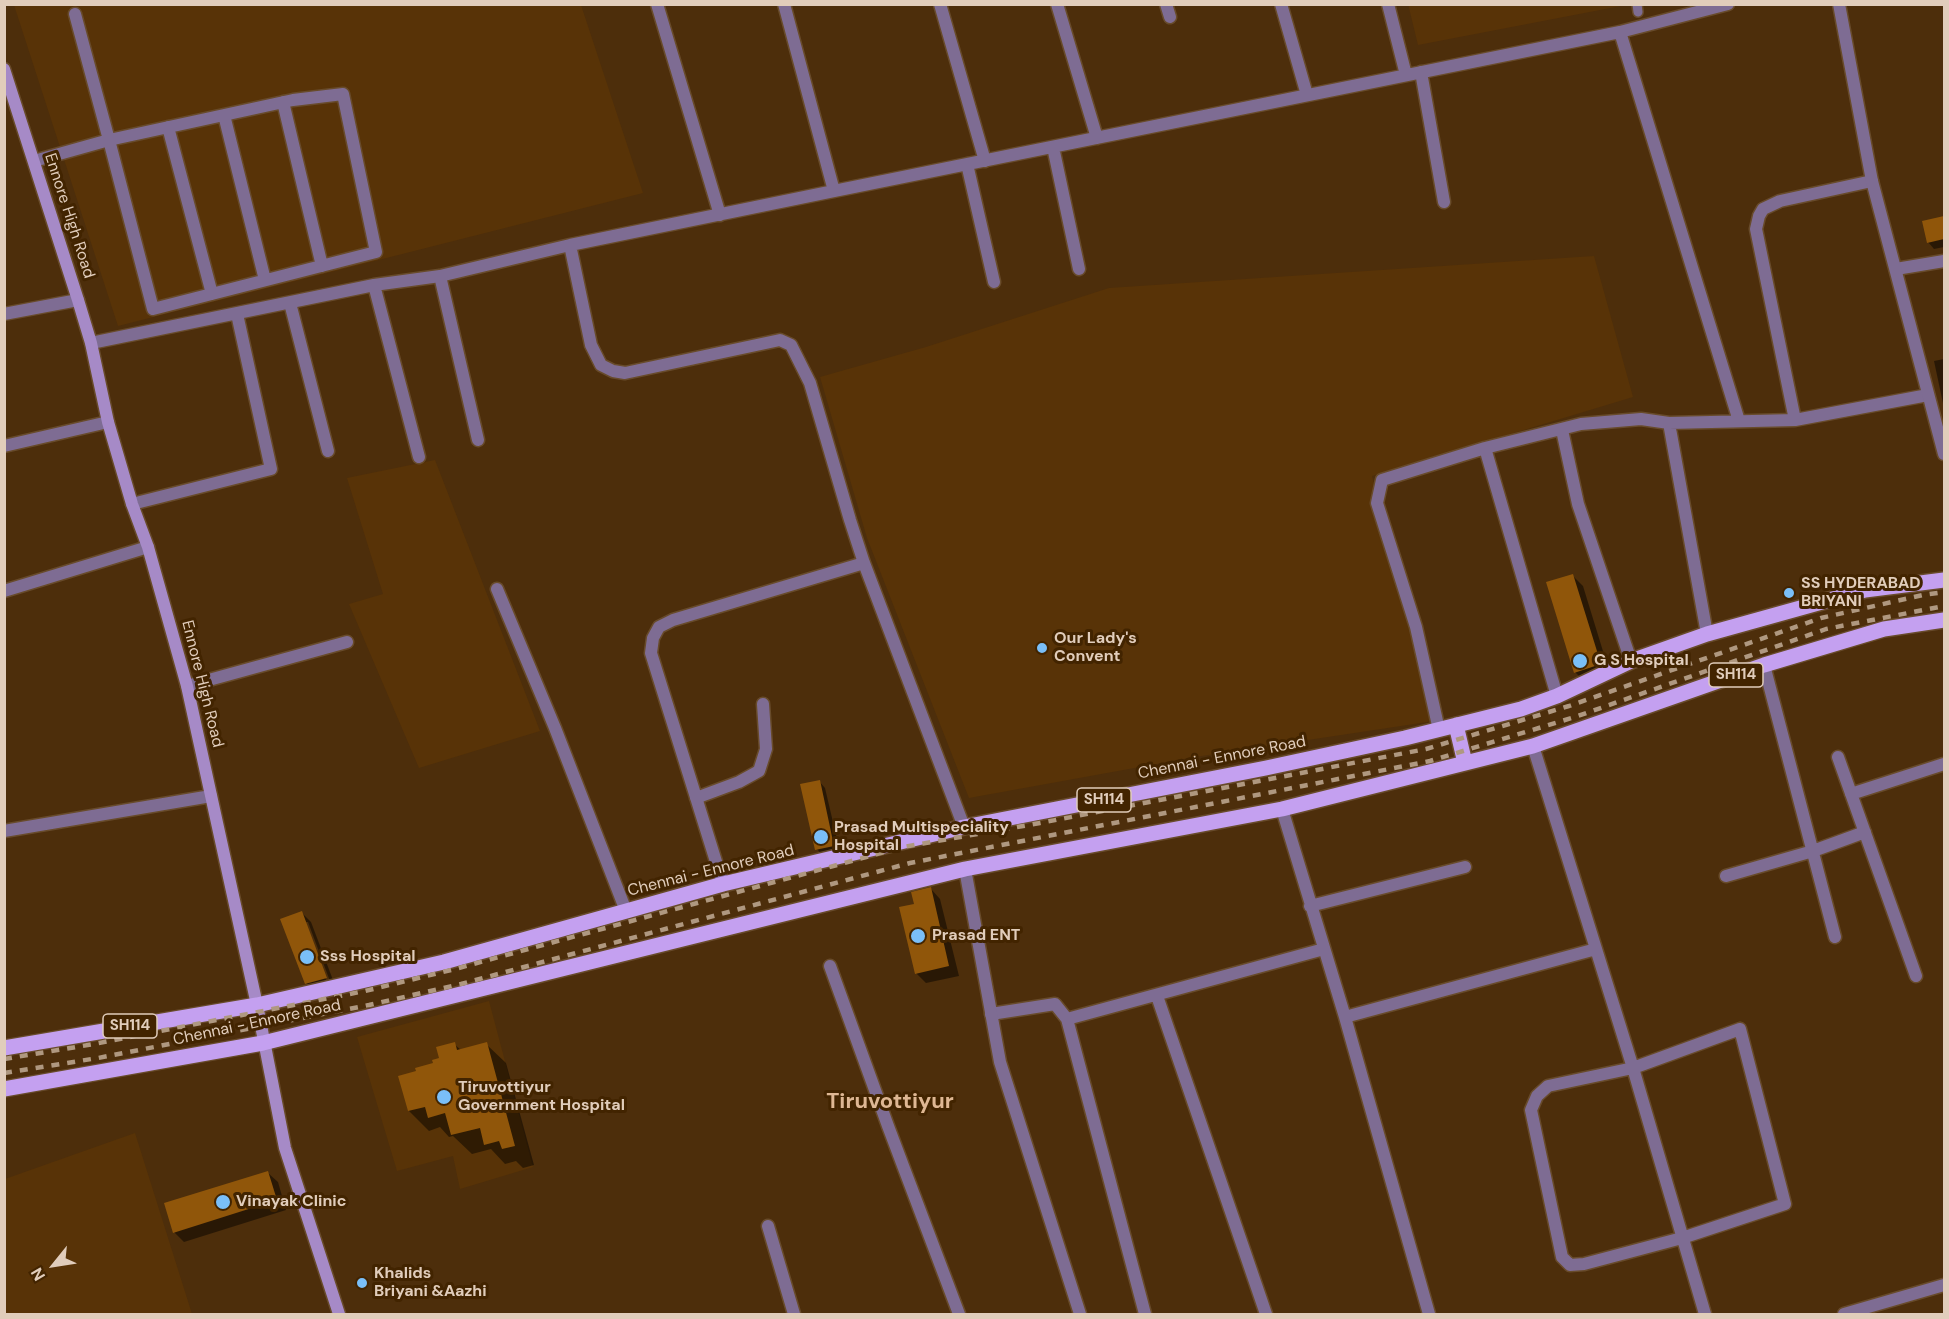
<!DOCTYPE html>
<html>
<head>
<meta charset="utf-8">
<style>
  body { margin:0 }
  #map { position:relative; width:1949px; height:1319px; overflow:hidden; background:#4d2e0b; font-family:"DM Sans",sans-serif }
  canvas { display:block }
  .frame { position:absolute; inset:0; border:6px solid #e1cdbb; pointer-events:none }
  .north { position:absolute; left:24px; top:1235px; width:60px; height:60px; -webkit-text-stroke:4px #422400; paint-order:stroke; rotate:240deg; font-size:16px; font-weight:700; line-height:24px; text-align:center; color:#e1cdbb }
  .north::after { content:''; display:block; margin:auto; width:21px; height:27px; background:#e1cdbb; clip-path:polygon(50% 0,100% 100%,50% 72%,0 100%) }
</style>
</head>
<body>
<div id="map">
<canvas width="1949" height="1319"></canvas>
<div class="frame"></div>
<div class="north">N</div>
</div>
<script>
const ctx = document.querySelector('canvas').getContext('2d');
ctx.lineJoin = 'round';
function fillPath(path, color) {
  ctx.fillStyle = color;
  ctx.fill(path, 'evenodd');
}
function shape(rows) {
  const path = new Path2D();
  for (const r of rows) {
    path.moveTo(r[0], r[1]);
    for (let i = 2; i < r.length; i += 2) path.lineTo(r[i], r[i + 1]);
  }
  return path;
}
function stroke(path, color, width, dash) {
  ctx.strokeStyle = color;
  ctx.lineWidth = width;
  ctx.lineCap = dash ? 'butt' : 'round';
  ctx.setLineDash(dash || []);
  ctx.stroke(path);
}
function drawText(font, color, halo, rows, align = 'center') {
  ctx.font = font + ' "DM Sans",sans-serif';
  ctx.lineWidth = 6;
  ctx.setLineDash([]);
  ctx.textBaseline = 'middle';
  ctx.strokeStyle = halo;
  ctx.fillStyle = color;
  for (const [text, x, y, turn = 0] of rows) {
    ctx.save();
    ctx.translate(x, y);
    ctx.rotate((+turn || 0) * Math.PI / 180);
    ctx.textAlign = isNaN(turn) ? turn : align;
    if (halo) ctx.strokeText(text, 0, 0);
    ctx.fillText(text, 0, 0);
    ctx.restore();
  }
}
fillPath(shape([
  [1408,4,1626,4,1626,5,1418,45],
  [14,5,581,5,643,193,118,326],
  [1594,256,1633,397,1372,476,1434,721,1195,757,969,798,867,538,820,377,926,347,1109,288],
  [435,460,540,731,419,768,349,604,383,594,347,478],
  [489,1001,533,1167,460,1189,453,1156,397,1171,357,1037],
  [135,1133,192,1314,5,1314,5,1179]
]), '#583307');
fillPath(shape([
  [1944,218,1944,247,1934,249,1928,242,1924,222],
  [1944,359,1944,408,1934,361],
  [1573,576,1583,586,1610,674,1585,682,1575,672],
  [819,781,825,788,840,852,823,856,817,849],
  [931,889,940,899,959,976,926,983,916,973],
  [301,912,311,922,336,988,316,993,306,983],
  [304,922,308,922,331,984,328,985],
  [454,1044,461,1050,486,1044,506,1063,534,1165,523,1168,516,1161,505,1164,491,1149,472,1154,453,1136,449,1137,440,1127,429,1131,409,1111,435,1064],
  [268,1173,278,1182,286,1210,184,1242,174,1232]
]), '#0007');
fillPath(shape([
  [1944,216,1944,239,1927,243,1922,221],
  [1573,574,1601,664,1574,673,1546,582],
  [820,780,834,846,815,850,800,784],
  [931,887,949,966,915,974,899,907,914,904,911,892],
  [302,911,327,978,305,984,280,919],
  [455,1042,457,1050,487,1042,515,1146,502,1149,499,1141,484,1145,480,1128,451,1135,445,1113,428,1118,425,1107,408,1111,398,1076,416,1071,415,1068,433,1063,432,1060,439,1058,436,1047],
  [268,1171,277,1200,173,1233,164,1203]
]), '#90560a');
const service = shape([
  [1637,4,1638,12]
]);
const minor = shape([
  [657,4,720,215],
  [784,4,834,191],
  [940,4,985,161],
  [1057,4,1097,138],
  [1166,4,1170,17],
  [1281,4,1307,95],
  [1388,4,1406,75],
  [1620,32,1739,421],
  [1421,72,1444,202],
  [283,102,322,266],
  [224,115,265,280],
  [168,127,212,294],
  [1053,147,1079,269],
  [34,161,109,140,153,309,376,252,343,94,293,100,109,140,75,14],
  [967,164,994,282],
  [570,245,591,345,601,365,613,371,625,373,780,340,791,345,810,383,850,520,864,563,964,827],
  [1896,269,1944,261],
  [440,276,478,440],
  [374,285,419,457],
  [290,303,328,451],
  [4,314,78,300],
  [91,343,374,285,440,276,570,245,834,191,1620,32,1728,4],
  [1795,420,1756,229,1759,216,1763,209,1780,201,1872,181],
  [1669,423,1707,634],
  [1562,430,1578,504,1631,661],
  [4,446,108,422],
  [1485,448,1557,696],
  [132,504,271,469,237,314],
  [497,589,555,728,626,911],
  [4,591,148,547],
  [1764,665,1835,937],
  [187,686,347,642],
  [1439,730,1416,627,1377,503,1382,480,1485,448,1581,424,1641,419,1669,423,1795,420,1928,395],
  [1533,746,1633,1068,1705,1314],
  [1838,757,1916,976],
  [1851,794,1944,764],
  [696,798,739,782,759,771,766,749,763,704],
  [1282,809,1345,1017,1429,1314],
  [4,831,211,796],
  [1726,876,1813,851,1865,832],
  [723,884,651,653,653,638,659,627,673,620,864,563],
  [1310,906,1465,867],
  [830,966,888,1126,959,1314],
  [1157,996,1266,1314],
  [991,1014,1055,1004,1067,1019,1324,949],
  [1345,1017,1596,949],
  [1067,1019,1145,1314],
  [1740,1029,1785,1204,1682,1238,1584,1264,1570,1265,1562,1257,1531,1110,1537,1096,1548,1086,1633,1068,1740,1029],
  [768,1226,794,1314],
  [1844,1314,1944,1285]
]);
const tertiary = shape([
  [1839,4,1872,181,1944,454],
  [965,869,1000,1062,1080,1314]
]);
const secondary = shape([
  [4,69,78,300,91,343,108,422,132,504,148,547,187,686,257,1005,285,1148,339,1314]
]);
const primary = shape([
  [1456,725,1465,763],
  [4,1048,257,1005,444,962,723,884,964,827,1266,768,1405,738,1521,709,1557,696,1631,661,1707,634,1865,590,1944,580],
  [4,1089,263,1043,965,869,1282,809,1533,746,1764,665,1884,629,1944,620]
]);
stroke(service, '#684b2b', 12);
stroke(minor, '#684b2b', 15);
stroke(tertiary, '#684b2b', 15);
stroke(secondary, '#684b2b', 15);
stroke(primary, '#684b2b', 18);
stroke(service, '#7e6c93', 9);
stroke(minor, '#7e6c93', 12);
stroke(tertiary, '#7e6c93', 12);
stroke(secondary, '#a68ac7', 12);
stroke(primary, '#c4a0f0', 15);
stroke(shape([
  [4,1059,94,1044,365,991,455,969,903,847,1040,823,1426,749,1569,706,1821,618,1923,595,1944,592],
  [4,1073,98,1058,369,1005,461,984,910,863,1430,761,1575,717,1826,629,1944,606]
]), '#af9880', 4.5, [8, 8]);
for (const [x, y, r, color] of [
  [1789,593,6,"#7abff8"],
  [1042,648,6,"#7abff8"],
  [1580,661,8,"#7abff8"],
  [821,837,8,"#7abff8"],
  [918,936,8,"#7abff8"],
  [307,957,8,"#7abff8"],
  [444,1097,8,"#7abff8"],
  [223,1202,8,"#7abff8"],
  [362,1283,6,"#7abff8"]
]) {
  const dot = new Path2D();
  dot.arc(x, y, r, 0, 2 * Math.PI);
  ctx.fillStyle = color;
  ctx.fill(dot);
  stroke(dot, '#422400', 2);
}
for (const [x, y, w] of [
  [1736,675,54],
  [1104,800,54],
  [130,1026,54]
]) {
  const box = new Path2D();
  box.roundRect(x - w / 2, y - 12, w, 24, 4.5);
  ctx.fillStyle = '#422400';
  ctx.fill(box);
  stroke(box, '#e1cdbb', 1.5);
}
drawText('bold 15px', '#e1cdbb', null, [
  ["SH114",1736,675],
  ["SH114",1104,800],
  ["SH114",130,1026]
]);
drawText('16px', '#e1cdbb', '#422400', [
  ["Ennore High Road",69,216,72],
  ["Ennore High Road",202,684,76],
  ["Chennai - Ennore Road",1222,758,-11],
  ["Chennai - Ennore Road",711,871,-14],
  ["Chennai - Ennore Road",257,1023,-12]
]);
drawText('bold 16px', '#e1cdbb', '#422400', [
  ["SS HYDERABAD",1801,584],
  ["BRIYANI",1801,602],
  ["Our Lady's",1054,639],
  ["Convent",1054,657],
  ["G S Hospital",1594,661],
  ["Prasad Multispeciality",834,828],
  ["Hospital",834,846],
  ["Prasad ENT",932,936],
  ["Sss Hospital",320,957],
  ["Tiruvottiyur",458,1088],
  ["Government Hospital",458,1106],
  ["Vinayak Clinic",236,1202],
  ["Khalids",374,1274],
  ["Briyani &Aazhi",374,1292]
], 'left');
drawText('bold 22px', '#deb793', '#422400', [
  ["Tiruvottiyur",890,1102]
]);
</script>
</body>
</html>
